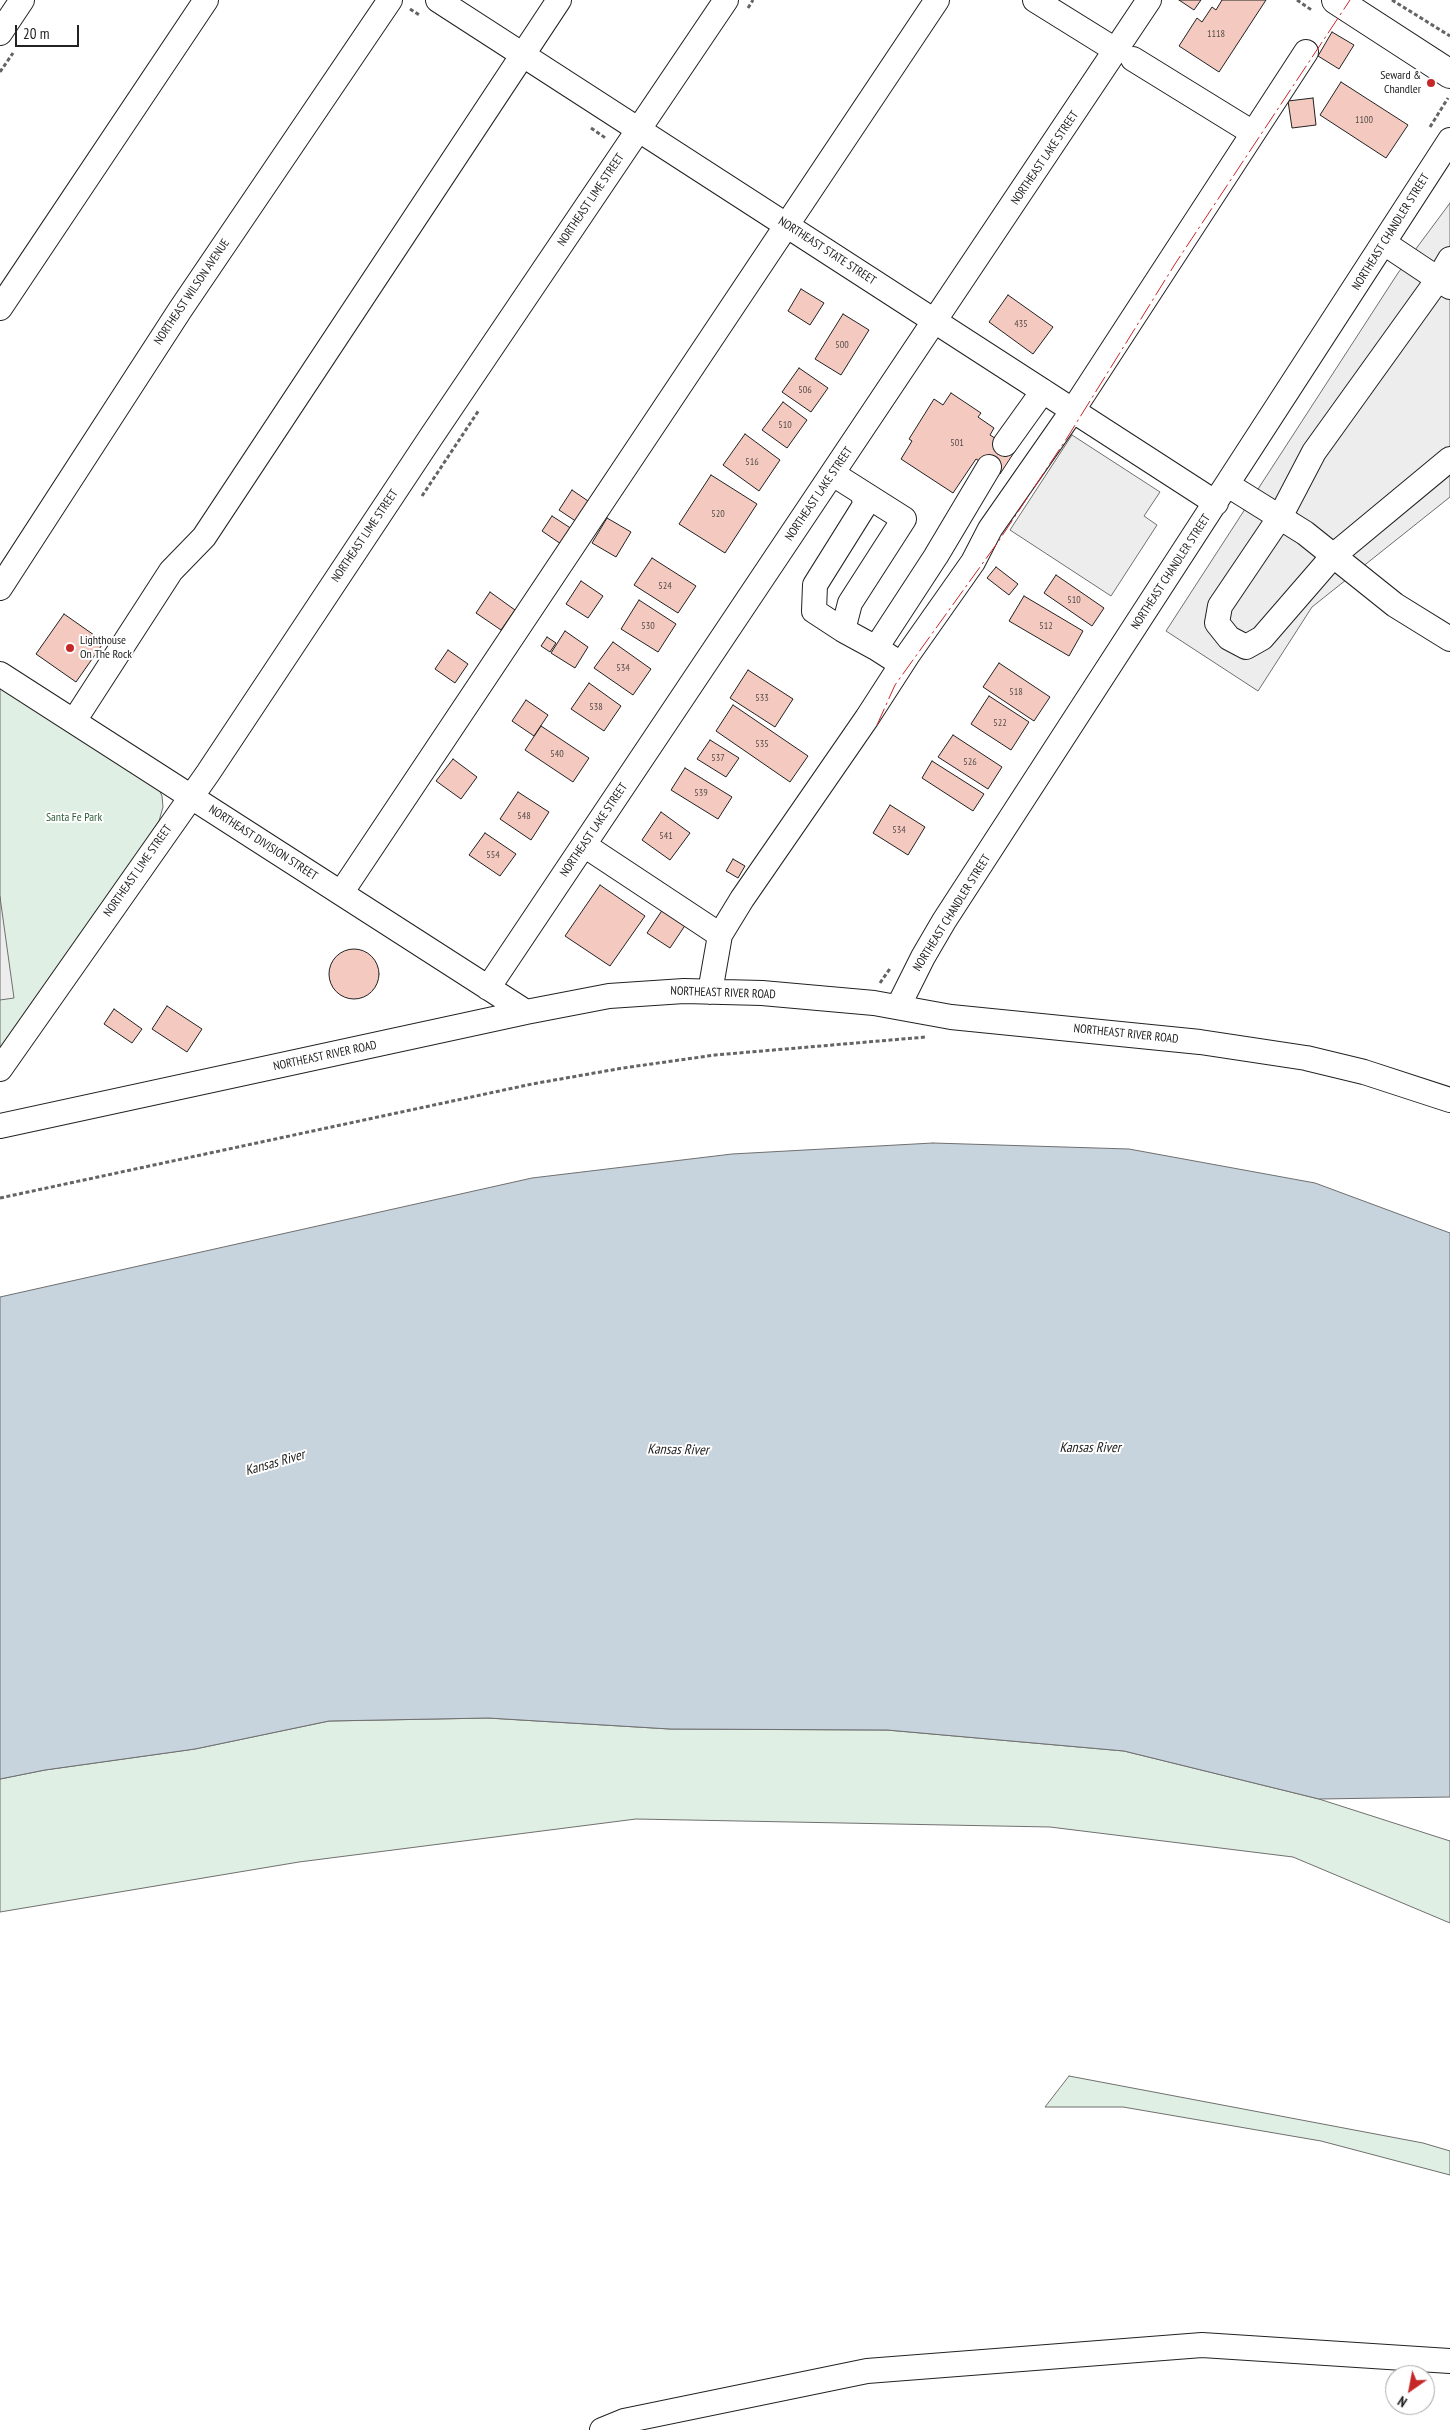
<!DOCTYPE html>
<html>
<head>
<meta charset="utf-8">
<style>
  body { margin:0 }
  #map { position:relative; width:1450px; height:2430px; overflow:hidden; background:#fff; font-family:"PT Sans Narrow",sans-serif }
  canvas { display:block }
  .north { position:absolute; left:1385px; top:2365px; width:50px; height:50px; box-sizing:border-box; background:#fff; border:1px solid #a7a7a7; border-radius:50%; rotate:213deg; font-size:14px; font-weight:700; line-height:20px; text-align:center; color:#222 }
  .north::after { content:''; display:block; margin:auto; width:18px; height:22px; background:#c62828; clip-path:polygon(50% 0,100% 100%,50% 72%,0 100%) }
  .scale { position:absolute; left:15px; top:25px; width:64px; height:22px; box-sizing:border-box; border:2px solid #222; border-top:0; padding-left:6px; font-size:15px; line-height:18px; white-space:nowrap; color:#222; -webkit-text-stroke:4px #fff; paint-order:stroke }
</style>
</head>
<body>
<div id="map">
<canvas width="1450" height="2430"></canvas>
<div class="north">N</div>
<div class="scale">20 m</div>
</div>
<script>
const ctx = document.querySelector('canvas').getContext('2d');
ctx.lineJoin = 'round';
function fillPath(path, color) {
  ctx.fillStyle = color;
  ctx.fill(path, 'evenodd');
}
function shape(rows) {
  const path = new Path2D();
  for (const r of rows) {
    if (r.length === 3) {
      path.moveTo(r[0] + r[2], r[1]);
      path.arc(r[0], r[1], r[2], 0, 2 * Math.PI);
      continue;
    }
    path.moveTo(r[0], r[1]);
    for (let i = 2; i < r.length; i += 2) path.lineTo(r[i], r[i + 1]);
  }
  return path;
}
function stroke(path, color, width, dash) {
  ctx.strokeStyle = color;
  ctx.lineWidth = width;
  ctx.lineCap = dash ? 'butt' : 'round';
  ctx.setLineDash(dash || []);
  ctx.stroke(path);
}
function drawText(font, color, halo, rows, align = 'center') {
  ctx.font = font + ' "PT Sans Narrow",sans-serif';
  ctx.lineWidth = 4;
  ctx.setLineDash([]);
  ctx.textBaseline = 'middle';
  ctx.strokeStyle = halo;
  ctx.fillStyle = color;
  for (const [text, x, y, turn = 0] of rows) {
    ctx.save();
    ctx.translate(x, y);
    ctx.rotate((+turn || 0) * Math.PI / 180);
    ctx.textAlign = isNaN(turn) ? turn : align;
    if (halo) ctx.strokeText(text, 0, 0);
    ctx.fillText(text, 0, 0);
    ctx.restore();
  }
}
const green = shape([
  [0,685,158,787,162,796,163,807,159,821,0,1059,0,685],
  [488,1718,670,1729,887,1730,1124,1751,1319,1799,1450,1841,1450,1923,1293,1857,1050,1827,636,1819,299,1862,0,1912,0,1779,45,1770,195,1749,329,1721,488,1718],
  [1069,2076,1423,2143,1450,2151,1450,2175,1321,2141,1123,2107,1045,2107,1069,2076]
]);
fillPath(green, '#e0efe3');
stroke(green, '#6f6f6f', 1);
const parking = shape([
  [1450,203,1450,497,1312,607,1258,691,1166,631,1398,273,1450,203],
  [1072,435,1160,492,1144,516,1157,525,1111,596,1010,530,1072,435],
  [0,897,14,998,0,1000,0,897]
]);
fillPath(parking, '#ededed');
stroke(parking, '#6f6f6f', 1);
const water = shape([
  [933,1143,1129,1149,1315,1183,1450,1233,1450,1797,1319,1799,1124,1751,887,1730,670,1729,488,1718,329,1721,195,1749,45,1770,0,1779,0,1297,532,1178,732,1154,933,1143]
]);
fillPath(water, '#c7d3dd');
stroke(water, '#6f6f6f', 1);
const building = shape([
  [1179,0,1201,0,1194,10,1179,0],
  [1222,0,1266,0,1219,72,1179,46,1197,18,1202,22,1212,7,1216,10,1222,0],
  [1332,32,1354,45,1339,69,1318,56,1332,32],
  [1341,82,1408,125,1386,158,1320,115,1341,82],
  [1313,98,1316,125,1292,128,1288,101,1313,98],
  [801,289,824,303,810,325,788,311,801,289],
  [1008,295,1053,327,1033,354,989,322,1008,295],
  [843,314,869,330,841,375,815,359,843,314],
  [799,368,828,388,811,412,782,392,799,368],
  [951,393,981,413,978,417,994,428,990,435,1015,451,1000,474,976,459,953,493,901,459,912,441,909,439,934,399,943,405,951,393],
  [783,402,807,420,787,448,762,430,783,402],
  [745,434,780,460,759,491,723,465,745,434],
  [711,475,757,504,725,553,679,524,711,475],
  [572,490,591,503,577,522,559,510,572,490],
  [552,516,572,529,561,544,542,531,552,516],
  [607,518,631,532,616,557,592,543,607,518],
  [652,558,696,586,678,613,634,585,652,558],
  [996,567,1018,584,1009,595,987,578,996,567],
  [1056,575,1104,608,1092,626,1044,593,1056,575],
  [581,581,603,596,588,618,566,604,581,581],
  [490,592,515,610,501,630,476,613,490,592],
  [1024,596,1083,631,1069,656,1009,621,1024,596],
  [639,600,676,624,658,652,621,629,639,600],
  [64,614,104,642,76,682,36,654,64,614],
  [565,631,588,647,575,668,551,653,565,631],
  [547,637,556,643,550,652,541,646,547,637],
  [613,642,651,669,633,695,594,668,613,642],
  [448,650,468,664,455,683,435,669,448,650],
  [999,663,1050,697,1034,721,983,687,999,663],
  [748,670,793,699,775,727,730,698,748,670],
  [589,683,621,706,604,731,571,709,589,683],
  [989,696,1029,722,1011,750,971,724,989,696],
  [526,700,548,715,534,736,512,721,526,700],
  [733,705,808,756,790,782,716,731,733,705],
  [541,726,589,758,573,782,525,750,541,726],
  [953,735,1002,767,988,789,938,757,953,735],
  [710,740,739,758,726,777,697,759,710,740],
  [453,759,477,777,461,799,436,781,453,759],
  [932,761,984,794,973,811,922,778,932,761],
  [685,768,732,797,718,819,671,790,685,768],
  [518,792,549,812,531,840,500,819,518,792],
  [890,805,925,827,908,855,873,833,890,805],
  [661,812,690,833,670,860,642,840,661,812],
  [485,833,516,854,500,876,469,855,485,833],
  [733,859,745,866,738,878,726,871,733,859],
  [600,885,645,916,610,966,565,936,600,885],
  [665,906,688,921,670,948,647,933,665,906],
  [354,974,25],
  [167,1006,202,1029,187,1052,152,1029,167,1006],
  [114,1009,142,1029,132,1043,104,1024,114,1009]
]);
fillPath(building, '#f3c9c0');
stroke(building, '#222', 1);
const minor = shape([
  [438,0,1216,503],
  [1035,0,1117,51],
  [0,33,22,0],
  [1133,59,1253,133],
  [1384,243,1450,287],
  [1450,259,1439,278,1314,452,1280,517,1220,606,1217,623,1229,638,1246,647,1262,638,1333,556,1450,459],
  [0,308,206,0],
  [1005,444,1043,391],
  [833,474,904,519,850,603,843,630,876,648,901,664],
  [1228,485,1305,533,1395,605,1450,639],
  [0,588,180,310,390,0],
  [843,630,814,611,815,585,865,505,863,493],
  [876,648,936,556,989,467],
  [0,674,526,1012],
  [74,721,171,571,204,537,559,0],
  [584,845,720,935],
  [341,893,937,0],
  [488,988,1149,0],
  [710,992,720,935,742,899,867,718,909,653,973,562,990,529,1073,410,1306,52],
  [898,1007,923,957,944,921,1450,140],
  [0,1069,208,773,431,437,726,0],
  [0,1126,526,1012,609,996,684,991,762,993,874,1003,951,1017,1200,1042,1306,1058,1364,1072,1450,1100],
  [602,2430,624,2421,867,2371,1202,2345,1450,2361]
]);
const major = shape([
  [1336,0,1450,74]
]);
stroke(minor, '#222', 26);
stroke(major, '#222', 30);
stroke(shape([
  [1297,0,1313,11],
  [1392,0,1450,36],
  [748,8,753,0],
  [410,9,421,16],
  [0,72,13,53],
  [1430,127,1448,98],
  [591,128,607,139],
  [422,496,479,410],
  [880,983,891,967],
  [0,1198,532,1084,623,1068,715,1055,926,1037]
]), '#646464', 3, [4, 2.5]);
stroke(minor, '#fff', 24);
stroke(major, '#fff', 28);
stroke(shape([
  [877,725,895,685,998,542,1067,438,1175,264,1350,0]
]), '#c62828', 1, [18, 4, 2.5, 4]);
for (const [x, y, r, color] of [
  [1431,83,5,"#c62828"],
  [70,648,5,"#c62828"]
]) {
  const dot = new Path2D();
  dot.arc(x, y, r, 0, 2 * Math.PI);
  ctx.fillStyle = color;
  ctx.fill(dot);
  stroke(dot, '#fff', 2);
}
drawText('10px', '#564c4a', null, [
  ["1118",1216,34],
  ["1100",1364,120],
  ["435",1021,324],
  ["500",842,345],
  ["506",805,390],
  ["510",785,425],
  ["501",957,443],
  ["516",752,462],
  ["520",718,514],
  ["524",665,586],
  ["510",1074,600],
  ["530",648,626],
  ["512",1046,626],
  ["534",623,668],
  ["518",1016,692],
  ["533",762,698],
  ["538",596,707],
  ["522",1000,723],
  ["535",762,744],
  ["540",557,754],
  ["537",718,758],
  ["526",970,762],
  ["539",701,793],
  ["548",524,816],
  ["534",899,830],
  ["541",666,836],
  ["554",493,855]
]);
drawText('12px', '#222', '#fff', [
  ["Seward &",1421,76],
  ["Chandler",1421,90],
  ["Lighthouse",80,641,"left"],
  ["On The Rock",80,655,"left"]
], 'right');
drawText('12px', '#222', '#fff', [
  ["NORTHEAST LAKE STREET",1045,158,-56],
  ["NORTHEAST LIME STREET",591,200,-56],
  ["NORTHEAST CHANDLER STREET",1391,232,-58],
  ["NORTHEAST STATE STREET",827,251,33],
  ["NORTHEAST WILSON AVENUE",192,292,-56],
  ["NORTHEAST LAKE STREET",819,494,-56],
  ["NORTHEAST LIME STREET",365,536,-56],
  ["NORTHEAST CHANDLER STREET",1171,572,-57],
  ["NORTHEAST LAKE STREET",594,830,-56],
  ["NORTHEAST DIVISION STREET",263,843,33],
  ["NORTHEAST LIME STREET",138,871,-55],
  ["NORTHEAST CHANDLER STREET",952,913,-58],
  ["NORTHEAST RIVER ROAD",723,993,2],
  ["NORTHEAST RIVER ROAD",1126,1034,6],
  ["NORTHEAST RIVER ROAD",325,1056,-12]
]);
drawText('12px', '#2f5e38', '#fff', [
  ["Santa Fe Park",74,818]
]);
drawText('italic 14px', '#222', '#fff', [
  ["Kansas River",1090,1448],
  ["Kansas River",678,1450,1],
  ["Kansas River",275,1463,-16]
]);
</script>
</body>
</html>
